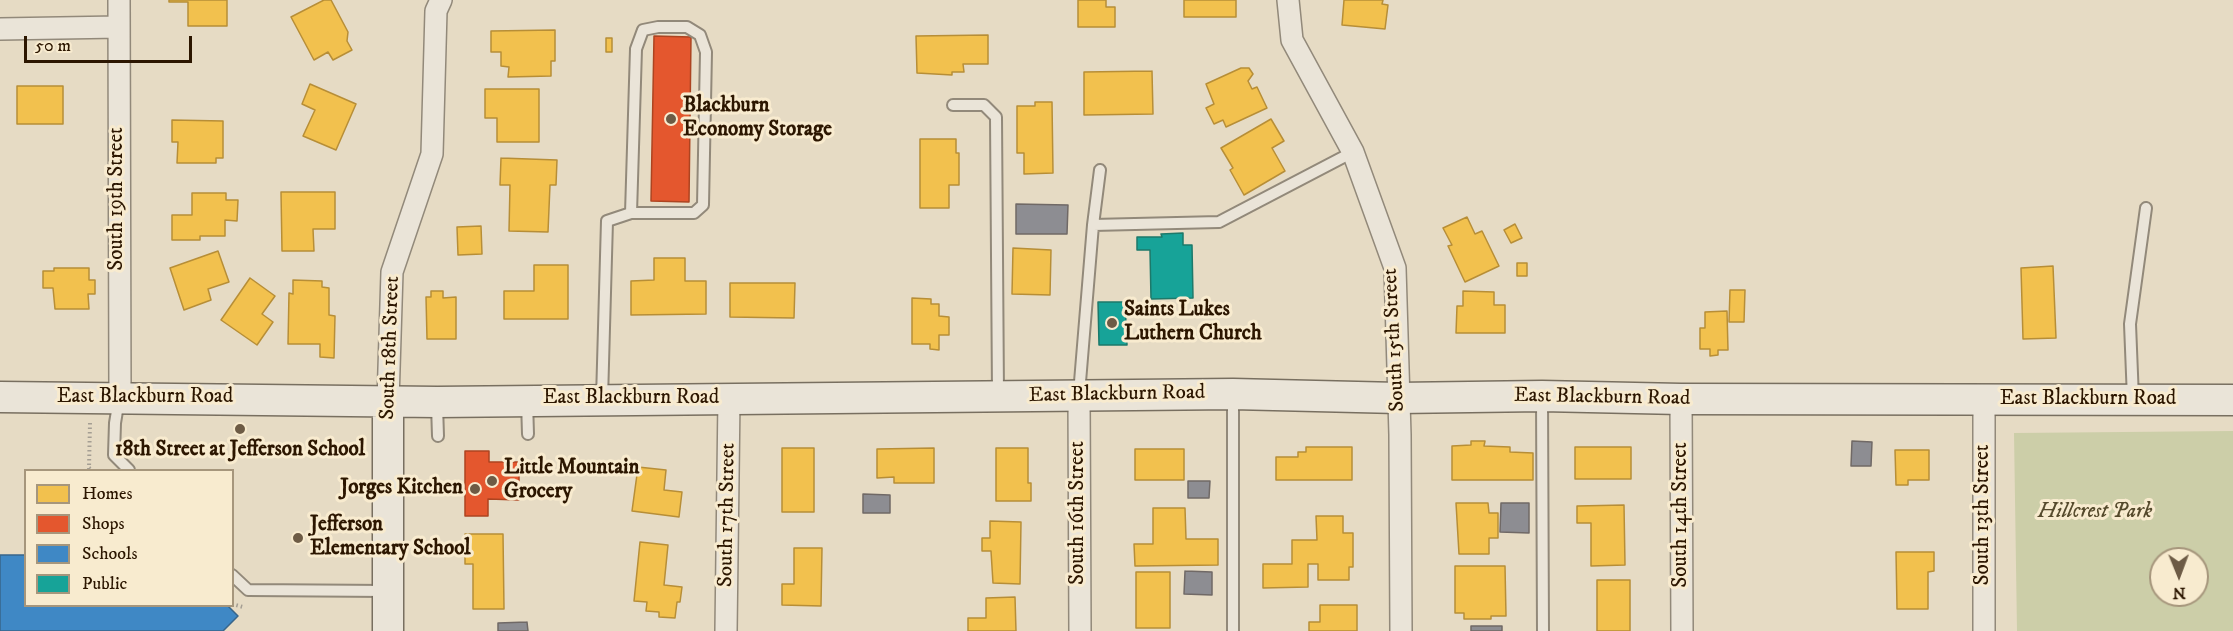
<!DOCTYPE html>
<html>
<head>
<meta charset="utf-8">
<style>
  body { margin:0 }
  #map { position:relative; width:2233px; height:631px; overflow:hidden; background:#e6dbc4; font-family:"IM FELL DW Pica",serif }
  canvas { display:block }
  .legend { position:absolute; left:24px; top:469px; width:210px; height:138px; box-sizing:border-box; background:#f8ebcf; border:2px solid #a6967c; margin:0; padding:8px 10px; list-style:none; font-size:18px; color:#2c1600 }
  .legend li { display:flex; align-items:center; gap:12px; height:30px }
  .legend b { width:30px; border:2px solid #a6967c }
  .north { position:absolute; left:2149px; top:547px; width:60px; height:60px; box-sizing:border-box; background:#f8ebcf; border:2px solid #a6967c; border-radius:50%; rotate:179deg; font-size:16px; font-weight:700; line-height:24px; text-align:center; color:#2c1600 }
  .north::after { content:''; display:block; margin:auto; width:21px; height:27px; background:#6d5b45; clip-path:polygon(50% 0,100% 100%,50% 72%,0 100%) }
  .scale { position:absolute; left:24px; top:36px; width:168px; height:27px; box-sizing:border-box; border:3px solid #2c1600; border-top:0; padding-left:8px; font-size:18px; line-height:21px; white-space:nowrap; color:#2c1600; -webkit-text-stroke:4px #f8ebcf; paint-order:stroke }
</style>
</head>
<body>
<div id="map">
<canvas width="2233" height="631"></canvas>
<ul class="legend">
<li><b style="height:16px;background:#f2c14e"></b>Homes</li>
<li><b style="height:16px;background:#e4572e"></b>Shops</li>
<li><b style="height:16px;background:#3f88c5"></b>Schools</li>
<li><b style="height:16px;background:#17a398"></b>Public</li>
</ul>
<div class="north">N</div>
<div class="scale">50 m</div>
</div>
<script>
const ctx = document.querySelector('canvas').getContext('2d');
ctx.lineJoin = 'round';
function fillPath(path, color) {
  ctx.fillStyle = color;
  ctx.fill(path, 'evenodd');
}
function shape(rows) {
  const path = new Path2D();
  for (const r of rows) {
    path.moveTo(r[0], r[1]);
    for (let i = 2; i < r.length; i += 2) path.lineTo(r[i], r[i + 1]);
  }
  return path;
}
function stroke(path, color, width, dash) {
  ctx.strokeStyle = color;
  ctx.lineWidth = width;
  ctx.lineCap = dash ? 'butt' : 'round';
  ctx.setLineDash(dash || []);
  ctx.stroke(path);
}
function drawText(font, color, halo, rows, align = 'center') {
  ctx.font = font + ' "IM FELL DW Pica",serif';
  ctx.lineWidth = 6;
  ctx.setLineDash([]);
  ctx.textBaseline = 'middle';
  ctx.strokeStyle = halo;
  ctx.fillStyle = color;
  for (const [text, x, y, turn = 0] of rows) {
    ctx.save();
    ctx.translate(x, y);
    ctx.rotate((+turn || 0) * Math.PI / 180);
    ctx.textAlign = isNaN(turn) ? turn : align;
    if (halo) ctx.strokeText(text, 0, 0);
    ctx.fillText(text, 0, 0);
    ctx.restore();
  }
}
fillPath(shape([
  [2233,431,2233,631,2017,631,2014,433],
  [2161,559,2197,559,2197,595,2161,595]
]), '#cccea8');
const homes = shape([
  [169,0,227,0,227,26,188,26,188,2,169,2,169,0],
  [324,0,331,0,348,32,347,41,352,50,333,60,328,52,314,60,291,17,324,0],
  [1078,0,1106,0,1106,7,1115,7,1115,27,1078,27,1078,0],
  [1184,0,1236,0,1236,17,1184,17,1184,0],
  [1344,0,1383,0,1382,4,1388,5,1385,29,1342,25,1344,0],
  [555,30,555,61,551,61,551,76,508,77,509,67,501,66,501,52,491,52,491,31,555,30],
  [988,35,988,64,963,64,964,72,952,72,952,75,917,73,916,36,988,35],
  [606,38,612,38,612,52,606,52,606,38],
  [1241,68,1249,68,1253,74,1248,81,1252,89,1257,87,1267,108,1226,127,1223,120,1214,124,1206,108,1214,104,1206,84,1241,68],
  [1152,71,1153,114,1084,115,1084,72,1152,71],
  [310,84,356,104,336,150,303,136,315,110,302,104,310,84],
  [17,86,63,86,63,124,17,124,17,86],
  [485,89,539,89,539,142,497,142,497,118,485,118,485,89],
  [1035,102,1052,102,1053,173,1024,174,1024,153,1017,153,1017,106,1035,106,1035,102],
  [1271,119,1284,141,1272,148,1285,171,1244,195,1230,170,1233,168,1221,148,1271,119],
  [172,120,223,121,223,158,216,158,216,163,177,163,178,142,172,142,172,120],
  [920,139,956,139,956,153,959,153,959,185,949,185,949,208,920,208,920,139],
  [501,158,557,160,556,185,550,185,548,232,509,231,510,185,500,185,501,158],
  [281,192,335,192,335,229,313,229,314,251,282,251,281,192],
  [192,193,226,193,226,200,238,200,237,221,225,220,225,236,200,236,200,240,172,240,172,215,192,215,192,193],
  [1467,217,1475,234,1482,231,1499,266,1465,282,1448,246,1452,245,1443,228,1467,217],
  [1515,224,1522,238,1511,243,1504,230,1515,224],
  [481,226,482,254,458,255,457,227,481,226],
  [1013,248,1051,250,1050,295,1012,294,1013,248],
  [218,251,229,282,208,289,211,300,184,310,170,268,218,251],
  [654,258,685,258,685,281,706,281,706,314,631,315,631,281,654,280,654,258],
  [1517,263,1527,263,1527,276,1517,276,1517,263],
  [534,265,568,265,568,319,504,319,504,291,534,291,534,265],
  [2053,266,2056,338,2023,339,2021,268,2053,266],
  [54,268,89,268,89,280,95,280,95,294,88,294,89,309,55,309,53,288,43,288,43,271,54,271,54,268],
  [250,278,275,296,262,314,273,322,257,345,221,320,250,278],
  [293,280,322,281,322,287,329,288,329,315,335,316,334,358,320,357,320,344,288,344,289,293,293,294,293,280],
  [730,283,795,283,794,318,730,317,730,283],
  [1730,290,1745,290,1744,322,1729,322,1730,290],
  [431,291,443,291,443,298,456,297,456,339,427,339,426,297,431,297,431,291],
  [1463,291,1494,292,1494,305,1505,305,1505,333,1456,333,1457,306,1463,306,1463,291],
  [912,298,931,299,931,304,939,304,939,316,949,317,949,335,939,335,939,350,930,349,930,344,912,344,912,298],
  [1727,311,1728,350,1718,350,1718,355,1710,356,1710,349,1700,349,1700,328,1705,328,1705,312,1727,311],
  [1471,441,1485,441,1484,446,1510,447,1510,452,1533,453,1533,480,1452,480,1452,446,1471,445,1471,441],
  [1306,447,1352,447,1352,480,1276,480,1276,457,1298,457,1298,452,1306,452,1306,447],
  [1575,447,1631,447,1631,479,1575,479,1575,447],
  [782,448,814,448,814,512,782,512,782,448],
  [934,448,934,483,894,483,894,477,877,478,877,449,934,448],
  [996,448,1028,448,1028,483,1031,483,1031,501,996,501,996,448],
  [1135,449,1184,449,1184,480,1135,480,1135,449],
  [1895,450,1929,450,1929,480,1908,480,1908,485,1896,485,1895,450],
  [638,467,666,470,664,490,682,492,679,517,632,511,638,467],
  [1456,503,1488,503,1489,513,1498,513,1498,538,1489,538,1489,554,1459,554,1456,503],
  [1624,505,1625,565,1591,566,1591,523,1577,523,1577,506,1624,505],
  [1153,508,1185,508,1186,539,1218,539,1218,565,1135,566,1134,544,1153,544,1153,508],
  [1316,516,1343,516,1343,533,1353,533,1353,567,1349,567,1349,580,1318,580,1318,564,1308,564,1308,587,1263,588,1263,564,1292,564,1292,540,1317,540,1316,516],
  [990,521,1021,522,1020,584,993,583,991,551,982,551,982,538,990,538,990,521],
  [465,534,503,534,504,609,473,609,473,564,465,564,465,534],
  [640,542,668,545,664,585,682,587,680,602,677,602,675,618,659,617,659,612,646,611,647,602,634,601,640,542],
  [794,548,822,548,821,606,782,605,782,584,794,584,794,548],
  [1896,552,1934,552,1934,571,1928,572,1928,609,1897,609,1896,552],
  [1455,566,1505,566,1506,616,1491,616,1491,619,1464,619,1464,613,1455,613,1455,566],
  [1136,572,1170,572,1170,628,1136,628,1136,572],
  [1597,580,1630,580,1630,631,1597,631,1597,580],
  [1015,597,1016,631,968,631,968,618,986,618,986,598,1015,597],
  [1320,605,1357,605,1357,631,1309,631,1309,622,1320,622,1320,605]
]);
fillPath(homes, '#f2c14e');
stroke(homes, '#b78e37', 1.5);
const shops = shape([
  [654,36,691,37,689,202,651,201,654,36],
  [465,451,489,451,489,462,519,462,519,500,488,499,488,516,465,516,465,451]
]);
fillPath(shops, '#e4572e');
stroke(shops, '#ad4420', 1.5);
const schools = shape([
  [0,555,26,555,26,606,228,606,238,616,223,631,0,631,0,555]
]);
fillPath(schools, '#3f88c5');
stroke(schools, '#39668a', 1.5);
const public = shape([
  [1183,233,1183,245,1192,245,1193,298,1151,299,1150,250,1137,250,1137,237,1162,237,1161,234,1183,233],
  [1098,302,1125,302,1127,345,1099,345,1098,302]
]);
fillPath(public, '#17a398');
stroke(public, '#1d796a', 1.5);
const industry = shape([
  [1016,204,1068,205,1067,234,1016,234,1016,204],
  [1852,441,1872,442,1871,466,1851,466,1852,441],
  [1188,481,1210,481,1209,498,1188,498,1188,481],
  [863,494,890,495,890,513,863,513,863,494],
  [1501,503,1529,503,1529,533,1500,532,1501,503],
  [1185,571,1212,572,1212,595,1184,594,1185,571],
  [527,622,528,631,498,631,498,623,527,622],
  [1471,626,1502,626,1502,631,1471,631,1471,626]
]);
fillPath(industry, '#8d8d92');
stroke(industry, '#706966', 1.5);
const lane = shape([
  [953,105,984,105,996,117,998,394],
  [1093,225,1219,222,1353,152],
  [1079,394,1093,225,1100,170],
  [1233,397,1233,631],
  [1542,397,1543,631],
  [119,399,115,423,114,455,129,470],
  [602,399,607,221,631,213,636,49,643,30,658,27,687,27,700,35,706,52,703,205,694,213,631,213],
  [2133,399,2130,324,2146,208],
  [527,401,528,434],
  [437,405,438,436],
  [232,575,248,590,387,591]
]);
const street = shape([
  [119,0,120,397],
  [1288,0,1292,40,1353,152,1395,268,1400,435,1401,631],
  [0,29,119,27],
  [1079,396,1080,631],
  [1681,399,1682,631],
  [388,401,392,272,432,154,436,11,441,0],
  [726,631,729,398],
  [1984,631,1984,400]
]);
const secondary = shape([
  [0,397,437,402,1233,394,1398,398,1542,396,1681,399,2233,400],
  [388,631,388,401]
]);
stroke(lane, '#92897a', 14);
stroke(street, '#92897a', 24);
stroke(secondary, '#786f60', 33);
stroke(shape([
  [90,423,89,468,92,470],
  [232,604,243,607]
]), '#a49e93', 4, [1.5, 3]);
stroke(lane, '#eae4d8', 10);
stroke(street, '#eae4d8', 21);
stroke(secondary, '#eae4d8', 30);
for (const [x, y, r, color] of [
  [671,119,6,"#6d5b45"],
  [1112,323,6,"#6d5b45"],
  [240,429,6,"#6d5b45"],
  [492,481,6,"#6d5b45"],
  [475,489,6,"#6d5b45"],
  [298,538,6,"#6d5b45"]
]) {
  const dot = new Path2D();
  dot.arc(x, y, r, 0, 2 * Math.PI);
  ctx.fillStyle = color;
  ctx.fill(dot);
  stroke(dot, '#f8ebcf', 2);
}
drawText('bold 21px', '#2c1600', '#f8ebcf', [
  ["Blackburn",683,107],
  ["Economy Storage",683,131],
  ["Saints Lukes",1124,311],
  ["Luthern Church",1124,335],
  ["18th Street at Jefferson School",240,451,"center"],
  ["Little Mountain",504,469],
  ["Grocery",504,493],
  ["Jorges Kitchen",463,489,"right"],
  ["Jefferson",310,526],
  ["Elementary School",310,550]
], 'left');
drawText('21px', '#2c1600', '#f8ebcf', [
  ["South 19th Street",118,199,-90],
  ["South 15th Street",1395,340,-93],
  ["South 18th Street",391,348,-88],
  ["East Blackburn Road",1117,395,-1],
  ["East Blackburn Road",145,398],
  ["East Blackburn Road",1602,398,1],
  ["East Blackburn Road",631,399],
  ["East Blackburn Road",2088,400],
  ["South 16th Street",1079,513,-90],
  ["South 17th Street",728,515,-89],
  ["South 14th Street",1682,515,-90],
  ["South 13th Street",1984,515,-90]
]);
drawText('italic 21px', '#554a2c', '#f8ebcf', [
  ["Hillcrest Park",2095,513]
]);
</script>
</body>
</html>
